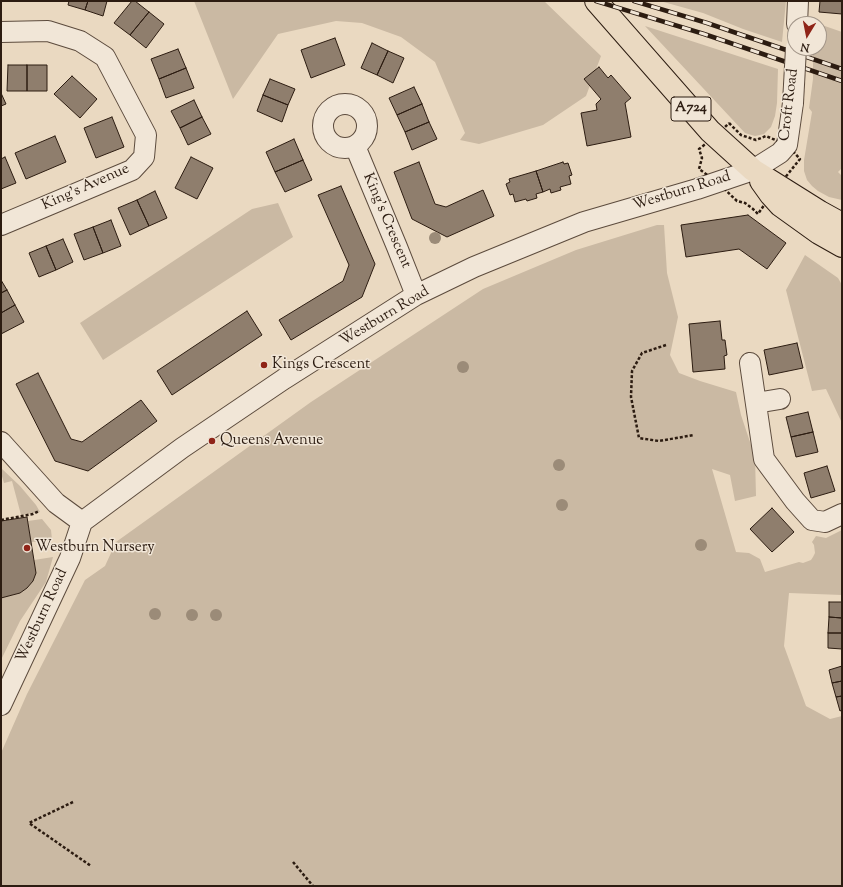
<!DOCTYPE html>
<html>
<head>
<meta charset="utf-8">
<style>
  body { margin:0 }
  #map { position:relative; width:843px; height:887px; overflow:hidden; background:#ead9c1; font-family:"Sorts Mill Goudy",serif }
  canvas { display:block }
  .frame { position:absolute; inset:0; border:2px solid #2c1c11; pointer-events:none }
  .north { position:absolute; left:787px; top:16px; width:40px; height:40px; box-sizing:border-box; background:#f1e6d7; border:1px solid #a29588; border-radius:50%; rotate:190deg; font-size:11px; font-weight:700; line-height:16px; text-align:center; color:#2c1c11 }
  .north::after { content:''; display:block; margin:auto; width:14px; height:18px; background:#8f2418; clip-path:polygon(50% 0,100% 100%,50% 72%,0 100%) }
</style>
</head>
<body>
<div id="map">
<canvas width="843" height="887"></canvas>
<div class="frame"></div>
<div class="north">N</div>
</div>
<script>
const ctx = document.querySelector('canvas').getContext('2d');
ctx.lineJoin = 'round';
function fillPath(path, color) {
  ctx.fillStyle = color;
  ctx.fill(path, 'evenodd');
}
function shape(rows) {
  const path = new Path2D();
  for (const r of rows) {
    if (r.length === 3) {
      path.moveTo(r[0] + r[2], r[1]);
      path.arc(r[0], r[1], r[2], 0, 2 * Math.PI);
      continue;
    }
    path.moveTo(r[0], r[1]);
    for (let i = 2; i < r.length; i += 2) path.lineTo(r[i], r[i + 1]);
  }
  return path;
}
function stroke(path, color, width, dash) {
  ctx.strokeStyle = color;
  ctx.lineWidth = width;
  ctx.lineCap = dash ? 'butt' : 'round';
  ctx.setLineDash(dash || []);
  ctx.stroke(path);
}
function drawText(font, color, halo, rows, align = 'center') {
  ctx.font = font + ' "Sorts Mill Goudy",serif';
  ctx.lineWidth = 3;
  ctx.setLineDash([]);
  ctx.textBaseline = 'middle';
  ctx.strokeStyle = halo;
  ctx.fillStyle = color;
  for (const [text, x, y, turn = 0] of rows) {
    ctx.save();
    ctx.translate(x, y);
    ctx.rotate((+turn || 0) * Math.PI / 180);
    ctx.textAlign = isNaN(turn) ? turn : align;
    if (halo) ctx.strokeText(text, 0, 0);
    ctx.fillText(text, 0, 0);
    ctx.restore();
  }
}
fillPath(shape([
  [194,1,544,1,601,56,586,96,543,125,479,144,460,140,465,133,435,62,401,37,362,23,336,21,278,34,233,99],
  [660,1,786,1,782,42,743,29,703,13],
  [819,24,842,32,842,168,838,172,842,176,842,200,829,197,818,191,812,186,807,180,804,171,804,160,812,112,809,108,813,79,813,48,819,48],
  [645,26,778,69,777,103,775,116,771,127,764,134,755,136,745,133],
  [278,203,293,237,103,360,80,323,252,209],
  [657,225,664,225,667,273,678,317,670,355,679,373,700,381,736,392,741,415,755,457,756,496,735,501,730,475,712,469,736,552,749,553,760,559,765,572,799,562,803,563,811,560,813,557,815,553,814,545,812,542,816,536,826,538,842,530,842,595,789,593,784,646,806,706,830,719,842,716,842,886,1,886,1,753,27,694,85,580,105,566,116,542,311,402,483,289,576,250],
  [805,255,838,278,842,285,842,423,826,389,812,391,786,290],
  [1,468,20,486,36,505,40,512,21,515,12,481,4,483,1,473],
  [42,519,51,530,52,540,31,542,28,521],
  [53,557,46,582,20,621,1,660,1,598,20,593,27,588,33,581,36,573,34,560]
]), '#cab9a3');
const building = shape([
  [69,1,88,1,85,10,68,5,69,1],
  [88,1,107,1,103,16,85,10,88,1],
  [132,1,135,1,149,12,130,35,114,23,132,1],
  [820,1,842,1,842,14,819,12,820,1],
  [149,12,164,24,146,48,130,35,149,12],
  [335,38,345,65,311,78,301,50,335,38],
  [372,43,388,51,377,75,361,68,372,43],
  [178,49,186,68,159,79,151,59,178,49],
  [388,51,404,58,393,83,377,75,388,51],
  [8,65,27,65,27,91,7,91,8,65],
  [27,65,47,65,47,91,27,91,27,65],
  [599,67,608,78,611,75,631,98,625,103,631,137,587,146,581,113,597,110,596,104,601,99,584,79,599,67],
  [186,68,194,88,166,98,159,79,186,68],
  [72,76,97,99,80,118,54,94,72,76],
  [270,79,295,89,288,105,263,95,270,79],
  [414,87,422,104,397,115,389,98,414,87],
  [1,93,6,104,1,106,1,93],
  [263,95,288,105,282,122,257,111,263,95],
  [194,100,202,117,180,128,171,111,194,100],
  [422,104,429,122,405,132,397,115,422,104],
  [112,117,124,147,96,158,84,128,112,117],
  [202,117,211,134,188,145,180,128,202,117],
  [429,122,437,139,412,150,405,132,429,122],
  [55,136,66,162,26,179,15,153,55,136],
  [294,139,303,160,275,172,266,152,294,139],
  [5,157,16,183,1,189,1,159,5,157],
  [191,157,213,168,197,199,175,188,191,157],
  [303,160,312,180,285,192,275,172,303,160],
  [419,162,435,204,446,207,483,190,494,216,447,237,412,219,394,172,419,162],
  [563,162,564,164,568,163,572,175,569,176,571,184,560,187,561,190,551,193,550,189,543,192,536,171,563,162],
  [536,171,543,192,536,194,537,198,527,201,526,199,515,202,513,194,510,195,506,184,510,182,509,179,536,171],
  [341,186,375,264,362,297,291,340,279,320,343,281,349,265,318,195,341,186],
  [155,191,167,218,149,226,137,200,155,191],
  [137,200,149,226,130,235,118,208,137,200],
  [748,215,786,243,767,269,739,249,686,257,681,225,748,215],
  [111,220,121,246,103,253,93,227,111,220],
  [93,227,103,253,84,260,74,234,93,227],
  [63,239,73,262,56,270,46,246,63,239],
  [46,246,56,270,39,277,29,253,46,246],
  [1,280,7,290,1,293,1,280],
  [7,290,15,305,1,313,1,293,7,290],
  [15,305,24,322,1,334,1,313,15,305],
  [247,311,262,335,172,395,157,371,247,311],
  [720,321,722,340,725,340,727,355,724,356,725,369,693,372,689,324,720,321],
  [797,343,803,368,769,375,764,350,797,343],
  [38,373,71,439,82,442,141,400,157,421,88,471,55,461,16,384,38,373],
  [808,412,813,432,791,437,786,417,808,412],
  [813,432,818,452,796,457,791,437,813,432],
  [827,466,835,491,811,498,804,473,827,466],
  [772,508,794,532,772,552,750,529,772,508],
  [27,517,36,573,33,581,27,588,20,593,1,598,1,521,27,517],
  [829,602,842,602,842,618,829,617,829,602],
  [829,617,842,618,842,633,828,633,829,617],
  [828,633,842,633,842,649,828,648,828,633],
  [842,666,842,681,832,683,829,670,842,666],
  [842,681,842,696,836,697,832,683,842,681],
  [842,696,842,710,840,711,836,697,842,696]
]);
fillPath(building, '#8f7e6d');
stroke(building, '#2c1c11', 1);
const minor = shape([
  [797,24,798,1],
  [1,32,48,31,80,41,105,57,146,135,144,157,132,170,1,225],
  [345,126,22],
  [355,146,397,247,416,295],
  [750,363,764,459,795,501,812,520,825,522,842,514],
  [756,403,780,399],
  [1,442,56,503,82,522],
  [1,705,70,558,82,522,182,448,284,379,416,295,474,267,584,222,697,189,753,170,780,153,787,145,793,103]
]);
const major = shape([
  [596,1,710,131,753,170,820,212,842,224],
  [761,181,771,195,780,205,819,233,842,246]
]);
stroke(minor, '#5c4b3d', 22);
stroke(major, '#2c1c11', 24);
stroke(shape([
  [729,123,741,135,756,140,766,136,787,145,800,159,771,195,758,214,753,209,745,203,737,201,717,182,699,169,702,158,699,149,716,136,729,123],
  [666,345,642,353,632,371,631,397,639,438,659,441,694,435],
  [1,520,33,514,39,511],
  [73,802,29,823,91,866],
  [293,862,313,886]
]), '#2c1c11', 2.5, [3, 2]);
stroke(minor, '#f1e6d7', 20);
stroke(major, '#ead9c1', 22);
const rail = shape([
  [596,1,704,34,842,81],
  [634,1,707,23,842,69]
]);
stroke(rail, '#2c1c11', 4.5);
stroke(rail, '#f1e6d7', 3, [9]);
const minorBridge = shape([
  [793,103,796,48]
]);
stroke(minorBridge, '#5c4b3d', 22, []);
stroke(minorBridge, '#f1e6d7', 20);
ctx.fillStyle = '#9b8b78';
for (const [x, y] of [
  [435,238],
  [463,367],
  [559,465],
  [562,505],
  [701,545],
  [155,614],
  [192,615],
  [216,615]
]) {
  ctx.beginPath();
  ctx.arc(x, y, 6, 0, 2 * Math.PI);
  ctx.fill();
}
for (const [x, y, r, color] of [
  [264,365,4,"#8f2418"],
  [212,441,4,"#8f2418"],
  [27,548,4,"#8f2418"]
]) {
  const dot = new Path2D();
  dot.arc(x, y, r, 0, 2 * Math.PI);
  ctx.fillStyle = color;
  ctx.fill(dot);
  stroke(dot, '#f1e6d7', 1.5);
}
for (const [x, y, w] of [
  [691,109,40]
]) {
  const box = new Path2D();
  box.roundRect(x - w / 2, y - 12, w, 24, 3);
  ctx.fillStyle = '#f1e6d7';
  ctx.fill(box);
  stroke(box, '#2c1c11', 1);
}
drawText('bold 14px', '#2c1c11', null, [
  ["A724",691,109]
]);
drawText('15px', '#2c1c11', '#f1e6d7', [
  ["Croft Road",790,105,-83],
  ["King's Avenue",86,188,-24],
  ["Westburn Road",682,192,-17],
  ["King's Crescent",386,221,67],
  ["Westburn Road",385,317,-31],
  ["Westburn Road",43,616,-65]
]);
drawText('15px', '#2c1c11', '#f1e6d7', [
  ["Kings Crescent",272,365],
  ["Queens Avenue",220,441],
  ["Westburn Nursery",35,548]
], 'left');
</script>
</body>
</html>
